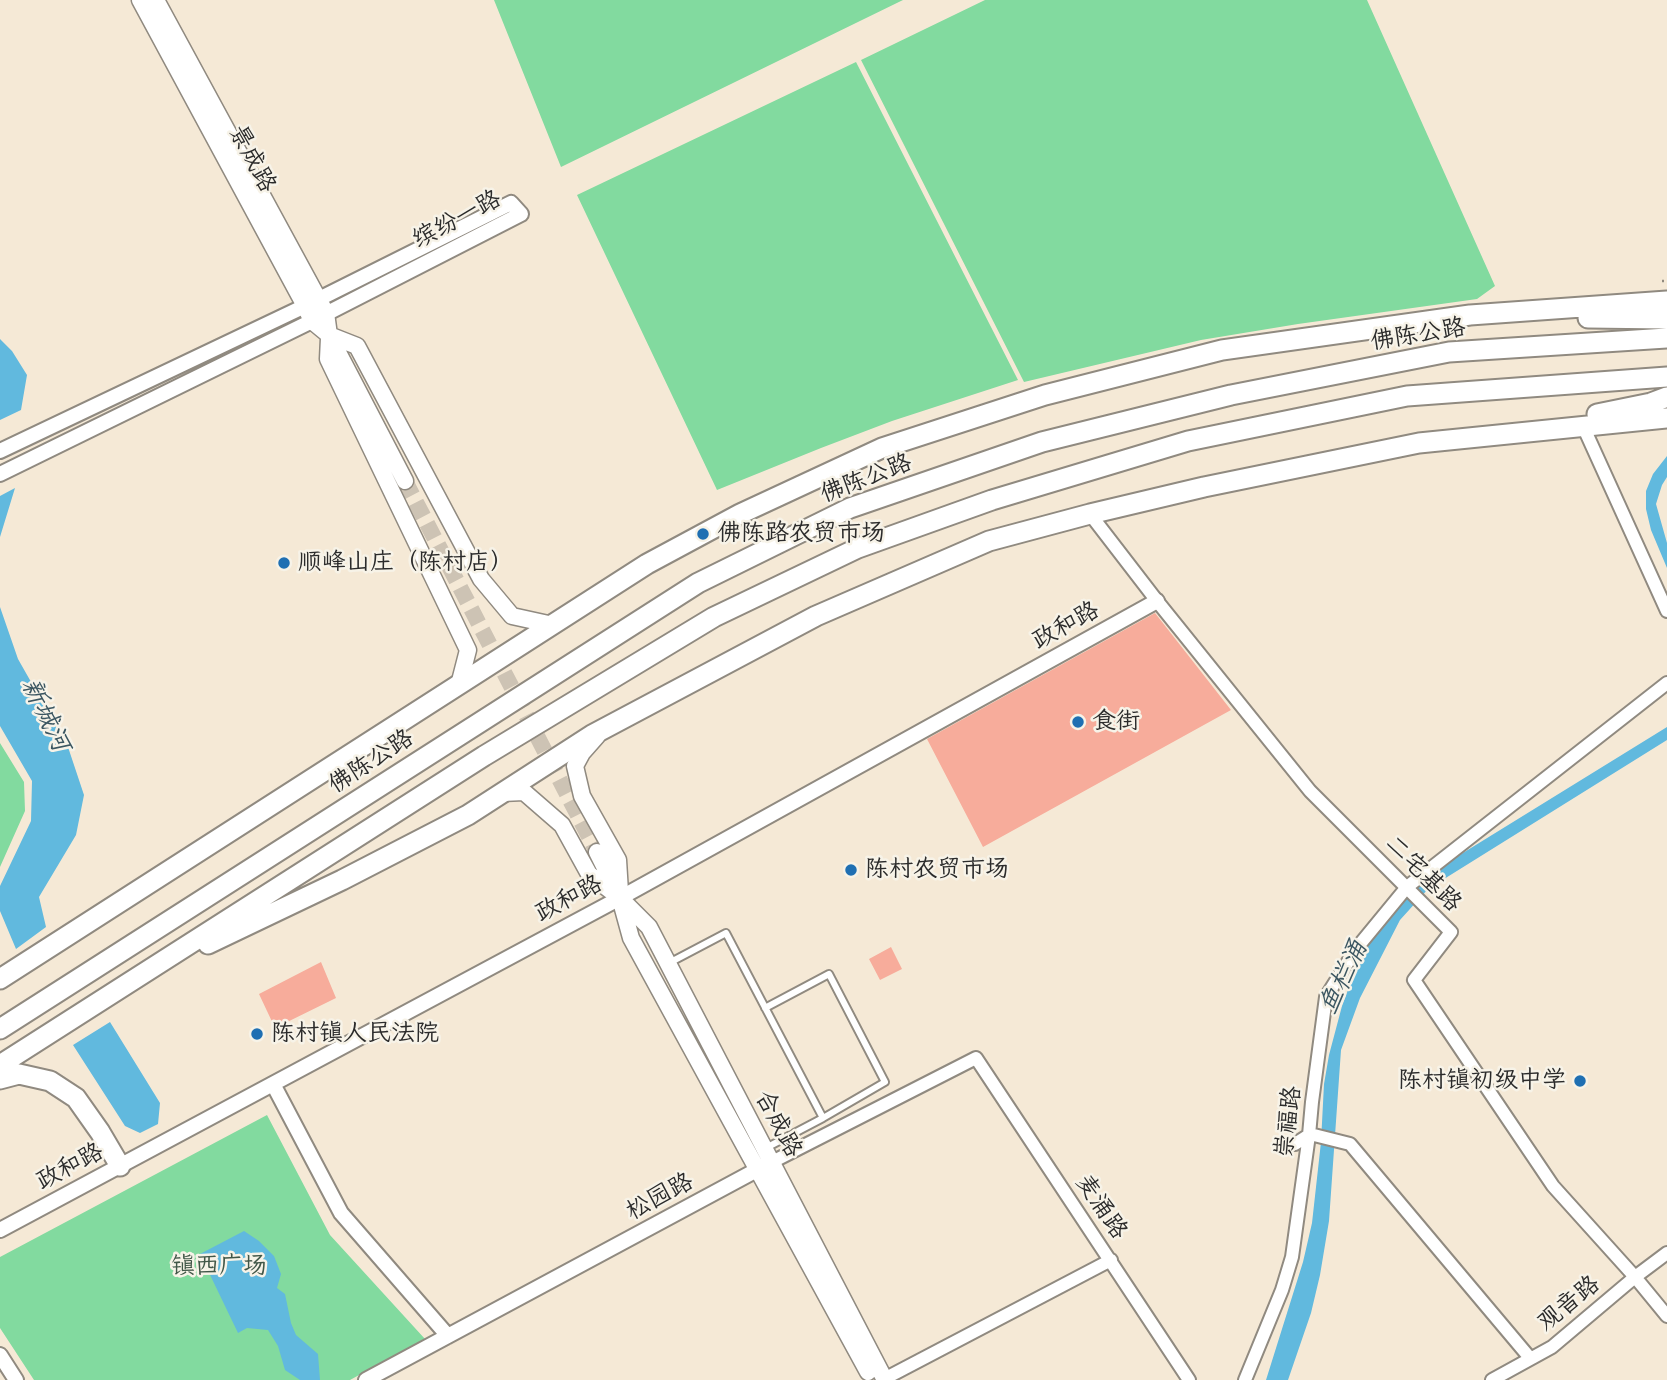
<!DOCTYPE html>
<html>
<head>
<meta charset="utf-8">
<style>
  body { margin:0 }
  canvas { display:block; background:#f5e9d6 }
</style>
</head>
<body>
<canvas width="1667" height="1380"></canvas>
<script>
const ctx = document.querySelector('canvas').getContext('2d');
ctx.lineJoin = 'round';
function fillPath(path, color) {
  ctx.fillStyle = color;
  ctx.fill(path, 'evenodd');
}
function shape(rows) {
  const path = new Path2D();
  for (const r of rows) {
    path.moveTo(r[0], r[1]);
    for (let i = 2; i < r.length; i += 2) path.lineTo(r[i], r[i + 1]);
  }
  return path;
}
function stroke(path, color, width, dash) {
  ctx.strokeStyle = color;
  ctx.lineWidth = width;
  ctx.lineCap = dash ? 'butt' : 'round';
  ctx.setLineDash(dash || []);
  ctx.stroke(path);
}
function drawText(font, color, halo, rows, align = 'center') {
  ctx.font = font + ' Caveat,"LXGW WenKai TC",sans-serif';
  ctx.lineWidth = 5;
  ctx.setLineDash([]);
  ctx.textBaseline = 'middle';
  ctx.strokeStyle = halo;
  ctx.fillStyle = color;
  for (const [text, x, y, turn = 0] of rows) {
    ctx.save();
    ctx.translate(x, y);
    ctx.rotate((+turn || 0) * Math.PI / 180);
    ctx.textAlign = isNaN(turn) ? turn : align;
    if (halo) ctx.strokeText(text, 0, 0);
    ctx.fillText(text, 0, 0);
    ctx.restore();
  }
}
fillPath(shape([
  [494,0,903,0,561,167],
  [985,0,1367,0,1495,286,1477,299,1298,324,1201,340,1024,382,861,60],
  [856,62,1018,380,892,421,821,448,717,490,577,195],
  [0,743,24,782,25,811,0,867],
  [267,1115,330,1235,425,1339,350,1380,34,1380,0,1328,0,1257]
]), '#82da9f');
fillPath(shape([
  [0,339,12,351,27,375,21,410,0,420],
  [1667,456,1667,477,1662,485,1656,504,1667,543,1667,568,1651,530,1646,509,1646,491,1653,474],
  [15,488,0,537,0,496],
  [0,607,18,659,68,747,84,795,76,835,39,897,46,927,16,949,0,911,0,886,31,821,32,781,0,726],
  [1667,727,1667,740,1428,889,1400,920,1360,998,1341,1050,1329,1221,1320,1275,1311,1313,1288,1380,1266,1380,1303,1262,1312,1223,1321,1142,1324,1084,1329,1055,1342,1006,1363,950,1415,885,1445,864],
  [110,1022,160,1103,158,1124,140,1133,125,1126,73,1045],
  [244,1231,259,1241,274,1256,281,1274,277,1288,285,1294,291,1323,296,1335,318,1354,320,1380,300,1380,285,1370,278,1346,268,1330,247,1328,238,1333,200,1254]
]), '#61b9de');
fillPath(shape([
  [1155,613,1231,710,983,847,927,739],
  [891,947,902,969,880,980,869,959],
  [321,962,336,998,275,1028,259,994]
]), '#f7ac9b');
stroke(shape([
  [405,481,597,852]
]), '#cdc3b4', 16, [16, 8]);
const service = shape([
  [669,963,726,933,823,1118,764,1149],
  [765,1008,829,974,885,1082,823,1118]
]);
const minor = shape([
  [1583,426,1667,611],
  [1090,514,1157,601,1310,791,1451,932,1414,980,1553,1186,1635,1277,1667,1316],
  [1295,1144,1309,1135,1314,1135,1350,1144,1530,1358],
  [772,1162,976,1058,1189,1380],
  [884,1379,1111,1260],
  [1245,1380,1282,1290,1292,1257,1309,1135,1312,1102,1326,997,1356,949,1407,887,1667,683],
  [1492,1380,1552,1347,1635,1277,1667,1253]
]);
const tertiary = shape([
  [0,451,305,306,511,203,521,214,312,321,0,474],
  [273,1084,341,1213,448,1336],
  [0,1230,620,898,1157,601],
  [0,1355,16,1380],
  [366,1380,766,1165]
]);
const secondary = shape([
  [140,0,305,306,312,321,329,335,357,346,481,579,512,616,553,625],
  [156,0,326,313,329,335,405,481],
  [329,338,328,359,468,650,459,685],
  [597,736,582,753,575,766,582,796,618,860,620,892],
  [502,793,524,792,562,825,589,874,620,898,649,927,885,1380],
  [597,852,620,898,631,938,868,1372]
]);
const trunk = shape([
  [1588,318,1667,319],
  [1597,414,1651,403,1667,397],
  [208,944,342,880,468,815,592,735,816,616,989,541,1090,514,1204,487,1419,443,1667,418],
  [0,979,647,564,740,514,882,448,1045,395,1222,350,1470,315,1667,301],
  [0,1029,698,583,850,508,1042,442,1231,395,1449,352,1667,338],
  [0,1065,484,756,714,617,858,548,992,500,1188,441,1407,396,1667,377],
  [0,1079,19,1074,50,1081,76,1098,100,1132,120,1166]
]);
stroke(service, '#908a80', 10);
stroke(minor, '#908a80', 16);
stroke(tertiary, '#908a80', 18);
stroke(secondary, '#908a80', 19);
stroke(trunk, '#908a80', 23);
stroke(shape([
  [1662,281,1667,281]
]), '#908a80', 2.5, [2, 5]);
stroke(service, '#fff', 6);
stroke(minor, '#fff', 12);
stroke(tertiary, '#fff', 14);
stroke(secondary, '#fff', 16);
stroke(trunk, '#fff', 19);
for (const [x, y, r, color] of [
  [703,534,7,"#1f6fb2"],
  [284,563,7,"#1f6fb2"],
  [1078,722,7,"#1f6fb2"],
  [851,870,7,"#1f6fb2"],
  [257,1034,7,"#1f6fb2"],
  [1580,1081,7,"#1f6fb2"]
]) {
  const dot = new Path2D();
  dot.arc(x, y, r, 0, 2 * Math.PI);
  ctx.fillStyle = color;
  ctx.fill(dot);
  stroke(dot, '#f7f3e8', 2.5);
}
drawText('24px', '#2b2b2b', '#f7f3e8', [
  ["景成路",252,159,62],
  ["缤纷一路",457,220,-28],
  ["佛陈公路",1418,335,-9],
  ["佛陈公路",866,479,-21],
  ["政和路",1066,626,-29],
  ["佛陈公路",371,762,-33],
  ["二宅基路",1423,874,45],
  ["政和路",569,899,-28],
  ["崇福路",1289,1122,-83],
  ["合成路",778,1124,62],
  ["政和路",70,1167,-28],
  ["松园路",660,1197,-28],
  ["麦涌路",1101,1207,56],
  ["观音路",1569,1304,-39]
]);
drawText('24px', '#2b2b2b', '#f7f3e8', [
  ["佛陈路农贸市场",717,534],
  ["顺峰山庄（陈村店）",298,563],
  ["食街",1092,722],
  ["陈村农贸市场",865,870],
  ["陈村镇人民法院",271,1034],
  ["陈村镇初级中学",1566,1081,"right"]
], 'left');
drawText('24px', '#415748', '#f7f3e8', [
  ["镇西广场",219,1267]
]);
drawText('italic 26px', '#3b5661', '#f7f3e8', [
  ["新城河",45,715,64],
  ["鱼栏涌",1344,978,-65]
]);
</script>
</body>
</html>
